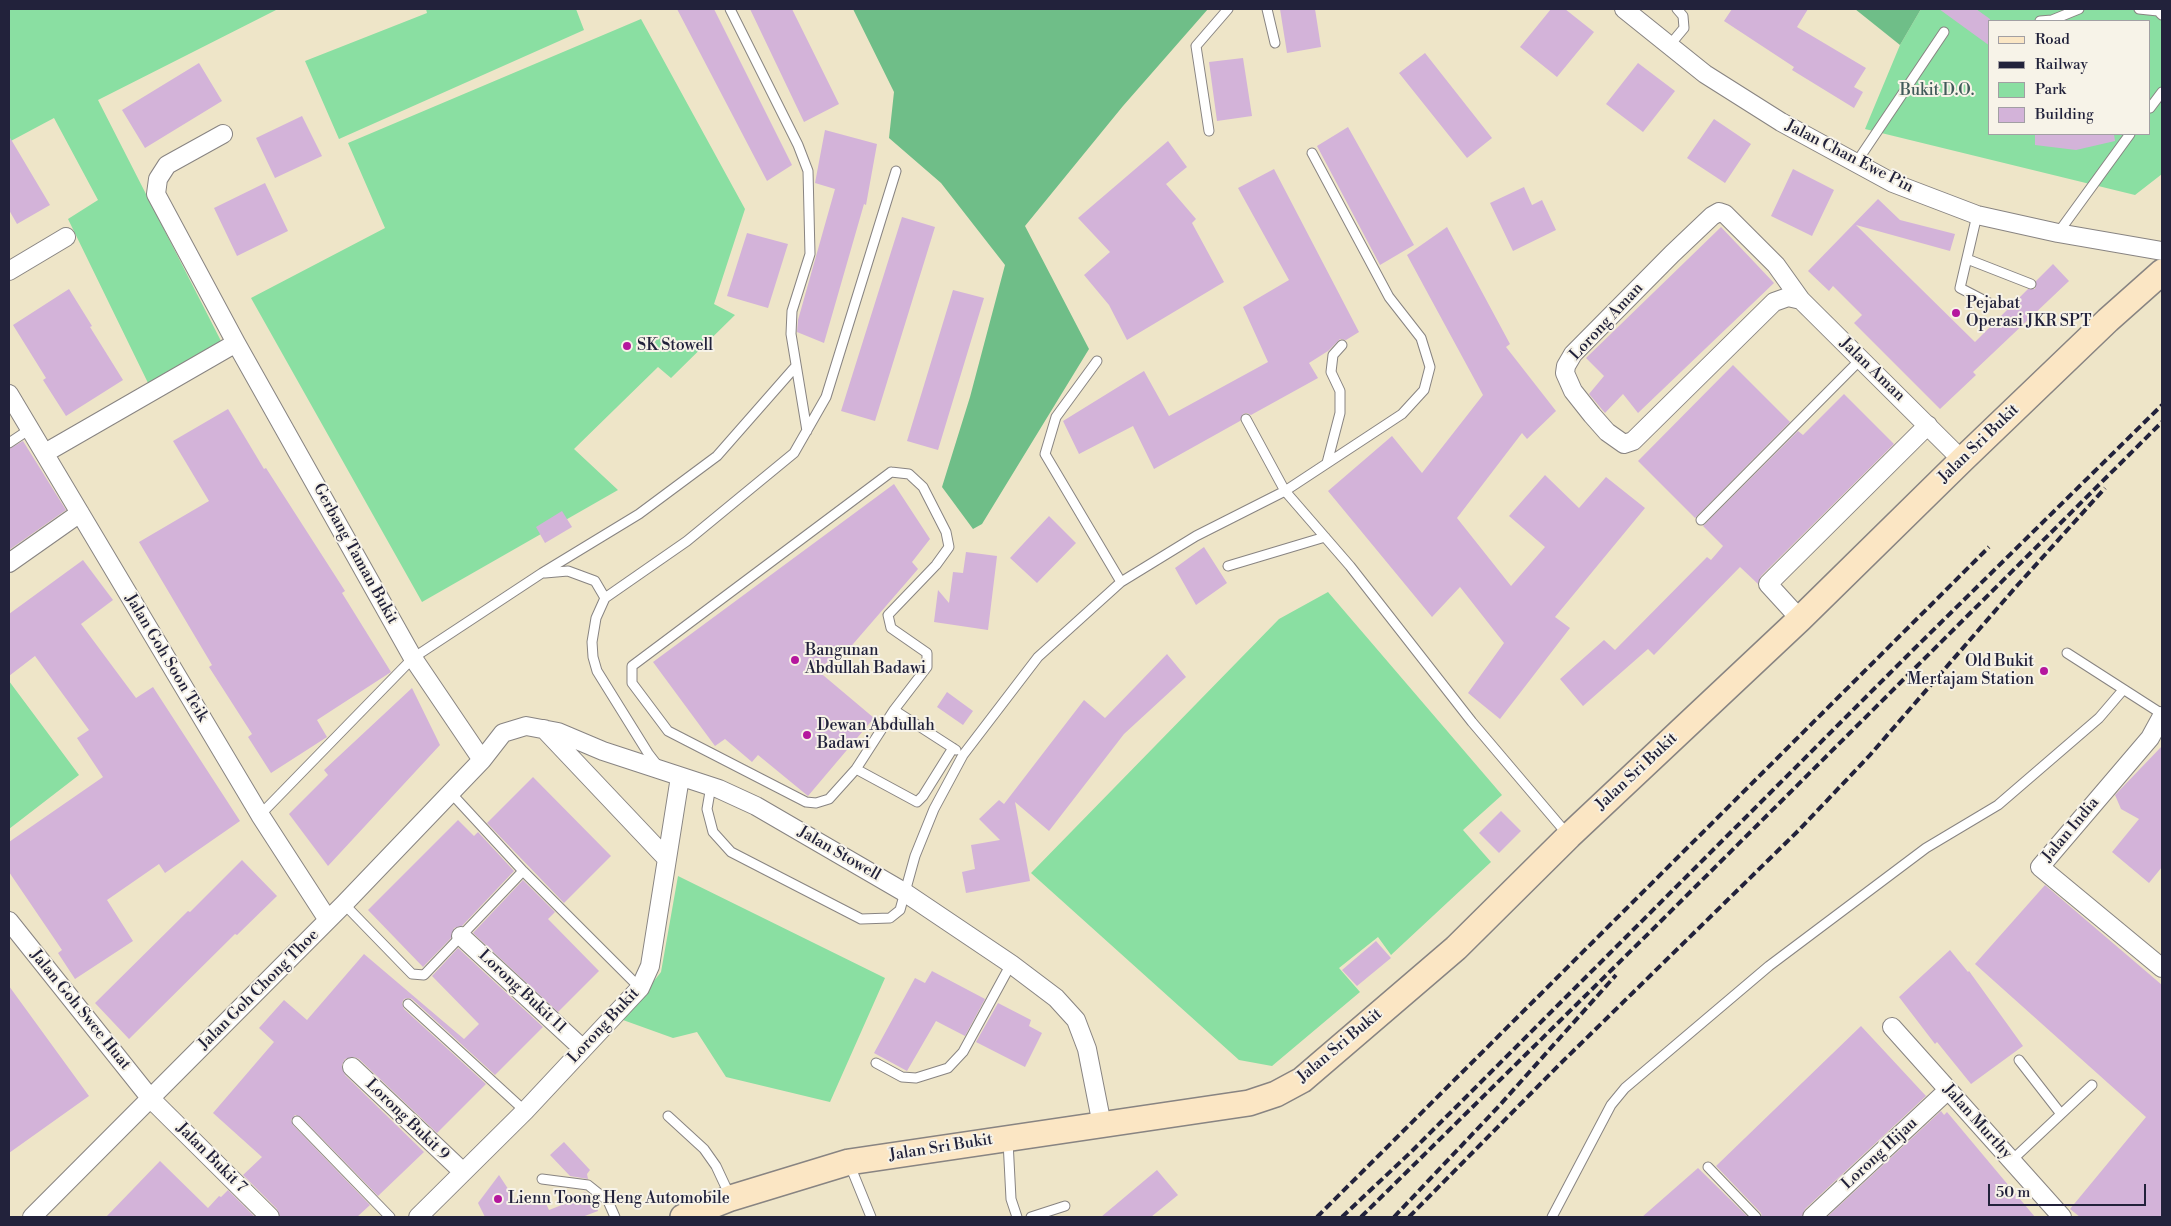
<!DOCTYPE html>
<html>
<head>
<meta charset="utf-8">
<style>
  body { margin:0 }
  #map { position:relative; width:2171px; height:1226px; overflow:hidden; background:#eee5c8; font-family:"Libre Bodoni",serif }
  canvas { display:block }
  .frame { position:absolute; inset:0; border:10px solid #22223b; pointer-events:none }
  .legend { position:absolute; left:1988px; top:20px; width:162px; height:115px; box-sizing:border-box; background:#f7f3e8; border:1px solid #a29fa3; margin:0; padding:6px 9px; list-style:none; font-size:15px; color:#22223b }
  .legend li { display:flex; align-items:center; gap:10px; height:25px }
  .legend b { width:25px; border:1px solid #a29fa3 }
  .scale { position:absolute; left:1988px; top:1184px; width:158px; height:22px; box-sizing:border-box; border:2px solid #22223b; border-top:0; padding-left:6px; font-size:15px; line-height:18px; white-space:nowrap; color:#22223b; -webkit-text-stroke:4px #f7f3e8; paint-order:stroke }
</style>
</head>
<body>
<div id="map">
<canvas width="2171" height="1226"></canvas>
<div class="frame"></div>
<ul class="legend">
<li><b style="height:6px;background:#fbe6c4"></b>Road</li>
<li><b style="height:6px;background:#22223b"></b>Railway</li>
<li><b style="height:14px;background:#8adfa2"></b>Park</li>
<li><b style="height:14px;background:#d3b3d9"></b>Building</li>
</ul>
<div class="scale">50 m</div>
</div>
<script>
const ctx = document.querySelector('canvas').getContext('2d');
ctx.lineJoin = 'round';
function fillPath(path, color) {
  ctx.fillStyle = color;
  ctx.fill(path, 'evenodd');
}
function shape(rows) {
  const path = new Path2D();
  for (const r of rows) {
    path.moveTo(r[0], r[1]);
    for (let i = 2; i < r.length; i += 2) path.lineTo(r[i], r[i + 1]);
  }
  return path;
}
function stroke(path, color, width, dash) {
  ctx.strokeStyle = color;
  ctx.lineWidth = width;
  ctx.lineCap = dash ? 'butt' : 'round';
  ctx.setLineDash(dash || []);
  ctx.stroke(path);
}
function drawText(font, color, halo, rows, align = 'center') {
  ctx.font = font + ' "Libre Bodoni",serif';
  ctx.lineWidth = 4;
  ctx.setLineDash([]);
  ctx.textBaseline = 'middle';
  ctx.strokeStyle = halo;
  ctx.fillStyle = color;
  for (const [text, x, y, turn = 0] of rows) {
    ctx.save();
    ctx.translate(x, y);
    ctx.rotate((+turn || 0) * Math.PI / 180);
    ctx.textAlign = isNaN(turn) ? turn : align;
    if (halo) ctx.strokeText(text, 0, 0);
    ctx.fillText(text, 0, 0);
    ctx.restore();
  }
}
fillPath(shape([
  [9,9,278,9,98,100,221,341,149,385,68,219,98,200,54,118,9,142],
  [426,9,576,9,584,30,339,139,305,61,427,13],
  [1921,9,2162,9,2162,174,2135,195,1865,129,1900,45],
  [1990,21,2150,21,2150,134,1990,134],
  [641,19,745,209,714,304,735,315,671,378,658,367,574,449,618,490,422,602,251,298,385,228,348,143],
  [1328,592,1502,795,1463,830,1491,862,1391,955,1378,937,1339,968,1360,992,1272,1066,1239,1060,1031,873,1279,619],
  [9,681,79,775,9,829],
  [678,876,885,978,830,1102,726,1077,697,1032,673,1038,623,1020,661,972]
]), '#8adfa2');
fillPath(shape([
  [853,9,1208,9,1123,106,1025,226,1089,349,982,524,973,529,942,487,970,397,1005,265,941,183,889,138,894,92],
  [1855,9,1921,9,1900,45]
]), '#6fbe88');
fillPath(shape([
  [677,9,714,9,792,165,767,181],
  [750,9,792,9,839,104,804,122],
  [1280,9,1315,9,1321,47,1287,53],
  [1551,9,1565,9,1594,32,1557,77,1520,47],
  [1732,9,1808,9,1797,27,1866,68,1854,87,1863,92,1854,108,1792,70,1794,67,1724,21],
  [1939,9,1976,9,1990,19,1990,46],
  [1425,53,1492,138,1467,158,1399,73],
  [1243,58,1252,116,1217,121,1209,62],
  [199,63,222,101,145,148,122,110],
  [1638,63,1675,91,1643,132,1606,104],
  [302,116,322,156,275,178,256,138],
  [1714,119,1751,144,1725,183,1687,158],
  [1348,127,1414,245,1380,265,1317,146],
  [825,130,877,144,866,205,864,204,824,343,797,332,798,320,835,189,815,183],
  [2035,134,2114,134,2115,141,2076,150,2035,145],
  [9,136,50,205,17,224,9,210],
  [1168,141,1187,167,1166,184,1196,219,1192,223,1224,282,1127,340,1109,305,1084,275,1110,252,1078,218],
  [1274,169,1359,332,1346,340,1340,339,1328,351,1309,363,1318,378,1251,415,1247,413,1243,414,1240,421,1154,469,1133,426,1079,454,1063,421,1144,371,1169,416,1268,362,1243,307,1289,280,1238,188],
  [1793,169,1834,190,1812,236,1771,216],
  [265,183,288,231,237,256,214,208],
  [1524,187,1532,205,1542,200,1556,230,1513,251,1490,203],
  [1878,199,1900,220,1955,234,1950,251,1856,225,1975,342,2028,289,2035,289,2036,281,2053,264,2069,281,1973,372,1976,375,1940,409,1854,323,1862,315,1833,286,1829,291,1808,271],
  [902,217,935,227,875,421,841,411],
  [1447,227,1510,344,1506,347,1556,411,1527,439,1522,433,1457,518,1511,586,1545,547,1509,516,1545,475,1579,508,1606,477,1645,508,1555,617,1570,628,1500,719,1468,693,1504,643,1460,587,1432,617,1328,491,1392,436,1422,473,1483,395,1407,255],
  [1721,227,1774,283,1638,413,1623,394,1605,413,1589,394,1604,376,1586,358],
  [747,233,788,244,768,308,727,296],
  [69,289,92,326,90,327,123,380,66,416,43,380,46,378,13,325],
  [953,290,984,298,938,450,907,441],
  [1733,365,1790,422,1695,518,1638,461],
  [1844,394,1894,444,1761,576,1758,584,1740,567,1654,655,1648,649,1583,706,1560,679,1604,640,1615,650,1707,557,1711,560,1723,546,1703,526,1798,431,1803,435],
  [228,409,264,469,266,468,345,591,342,593,391,672,317,720,327,737,271,773,248,737,252,734,209,667,212,665,139,542,209,501,173,441],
  [23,441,66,510,9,550,9,449],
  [894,484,930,539,912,562,918,569,847,651,845,649,817,670,874,718,808,796,758,755,752,762,725,739,715,746,653,662],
  [562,511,572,527,545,543,536,527],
  [1049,516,1076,543,1037,583,1010,558],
  [1204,547,1227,583,1196,605,1175,568],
  [966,552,997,556,988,630,934,622,938,590,949,603,953,572,963,573],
  [83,560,113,600,81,624,136,698,153,687,240,821,165,873,159,864,107,900,133,941,75,979,58,953,62,950,9,872,9,842,103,777,77,738,89,730,35,656,9,676,9,614],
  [1167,654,1186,677,1124,734,1049,831,1015,802,1030,881,966,893,962,872,975,869,971,845,1000,840,979,819,999,800,1004,804,1084,700,1105,718],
  [412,688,440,745,328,866,289,814,328,775,324,770],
  [947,692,973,711,963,725,937,707],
  [2162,746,2162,867,2149,883,2112,852,2139,819,2121,809,2115,795],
  [533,777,611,856,564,903,487,823],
  [1501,811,1521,831,1499,853,1479,833],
  [458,820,474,836,478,832,514,871,462,926,454,928,451,938,423,967,368,910],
  [242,860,277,896,237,935,235,934,129,1039,95,1003,188,911,190,912],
  [523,880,555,912,548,919,599,971,558,1012,473,933],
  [2045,885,2162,985,2162,1217,2080,1217,2070,1209,2146,1117,1975,964],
  [1376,941,1391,958,1357,986,1342,970],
  [458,948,543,1027,495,1075,412,999,409,998,404,999,402,1003,404,1009,486,1084,437,1133,359,1059,354,1057,345,1059,342,1065,345,1075,424,1152,378,1196,301,1117,295,1115,291,1120,293,1125,370,1205,357,1217,280,1217,277,1209,243,1175,262,1157,213,1113,274,1042,259,1028,284,1000,307,1020,364,954,464,1039,479,1024,432,976],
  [1950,950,1968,972,1969,971,2023,1046,1971,1084,1937,1042,1935,1044,1899,997],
  [932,971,985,999,965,1036,936,1021,907,1071,874,1053,915,978,925,983],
  [9,986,89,1096,9,1153],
  [998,1003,1031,1020,1029,1026,1042,1033,1025,1067,976,1042],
  [1861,1026,1926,1096,1805,1209,1802,1217,1762,1217,1761,1213,1716,1166],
  [1941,1111,1944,1115,1947,1112,2035,1217,1827,1217],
  [564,1142,590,1170,587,1174,588,1179,570,1176,550,1155],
  [160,1161,208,1208,219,1196,221,1197,228,1190,255,1217,106,1217],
  [1698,1168,1748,1217,1642,1217],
  [1157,1170,1178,1195,1151,1217,1101,1217],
  [499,1175,518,1204,542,1195,549,1210,587,1195,583,1191,594,1198,598,1211,582,1217,485,1217,478,1203]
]), '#d3b3d9');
const lane = shape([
  [730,9,798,145,808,171,810,254,792,311,791,334,807,431],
  [1267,9,1275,43],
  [2139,9,2158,11,2162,15],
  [2040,21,2052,20,2079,9],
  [1669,46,1684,28,1683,16,1677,9],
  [2150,108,2162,92],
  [1209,131,1196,46,1228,9],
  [1856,163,1944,32],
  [1977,215,1960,288,1989,303],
  [2058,233,2130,134],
  [1967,259,2031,284],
  [1097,361,1056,417,1045,454,1121,582],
  [1246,419,1285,491,1350,566,1472,722,1568,835],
  [9,443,30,429],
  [1327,463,1340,413,1340,391,1331,372,1333,355,1342,345],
  [891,472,909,474,923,487,946,532,949,547,936,565,888,615,891,628,927,653,927,667,894,710,856,769,829,799,816,803,806,802,668,731,632,683,632,666,891,472],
  [1701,520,1861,359],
  [1228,566,1325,537],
  [545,573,568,571,595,581,605,598,687,541,794,453,826,397,896,171],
  [605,598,596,618,592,642,593,657,597,671,648,753,658,766],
  [2067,653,2162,714],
  [894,710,956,750],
  [856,769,917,802,923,796,953,748],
  [711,786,707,809,713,832,731,852,861,919,890,918,900,910,915,856,934,809,963,755,1038,657,1121,582,1196,536,1285,491,1402,414,1424,390,1430,367,1421,338,1389,297,1312,153],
  [451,793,523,871,640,988],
  [260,815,413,658,542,573,639,514,717,456,796,366],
  [344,904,412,974,424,975,523,871],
  [408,1004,525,1111],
  [2019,1060,2061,1114],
  [876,1063,902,1077,916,1078,948,1068,963,1052,1011,964],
  [668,1116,704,1149,716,1166,730,1196],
  [297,1121,390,1217],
  [1008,1141,1011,1199,1017,1217],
  [2011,1161,2092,1085],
  [849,1163,871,1217],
  [1708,1167,1756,1217],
  [542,1179,588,1185,608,1201,615,1217],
  [1031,1217,1065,1206],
  [1552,1217,1611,1105,1625,1088,1769,966,1926,848,1998,805,2099,718,2123,690]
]);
const street = shape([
  [1624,9,1705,74,1781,122,1893,183,1977,215,2058,233,2162,251],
  [223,134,167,165,158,179,156,194,236,343,413,658,482,760],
  [9,271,66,237],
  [1801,300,1776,265,1725,214,1719,212,1712,216,1672,254,1573,354,1566,366,1565,373,1573,391,1592,415,1607,432,1624,444,1633,441,1774,302,1788,297,1801,300,1962,460],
  [9,394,260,815,328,920],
  [45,453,236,343],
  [9,563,80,513],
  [1800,619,1768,584,1928,425],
  [2162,716,2150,738,2040,867,2162,968],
  [544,729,667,859],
  [9,921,151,1099,270,1217],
  [461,936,583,1049],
  [1892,1027,2062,1217],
  [352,1067,463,1172],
  [32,1217,344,904,482,760,503,733,526,726,558,732,603,751,719,789,756,806,904,892,1011,964,1056,998,1076,1020,1087,1049,1102,1125],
  [418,1217,525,1111,640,988,650,966,680,777],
  [1812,1217,1948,1090]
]);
const secondary = shape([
  [683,1217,731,1198,849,1162,1249,1103,1276,1094,1302,1080,1456,948,1569,836,1800,619,1962,460,2108,320,2162,272]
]);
stroke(lane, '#888482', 11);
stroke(street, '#888482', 20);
stroke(secondary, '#888482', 28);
stroke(lane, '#fff', 9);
stroke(street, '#fff', 18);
stroke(secondary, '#fbe6c4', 25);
stroke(shape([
  [1317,1217,1989,547],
  [1342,1217,1412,1151,1914,649,2162,405],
  [1361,1217,1650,932,2162,422],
  [1394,1217,1499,1106,1616,975],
  [1409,1217,1559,1065,1799,830,1870,755,2015,588,2105,488]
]), '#22223b', 4, [8, 4]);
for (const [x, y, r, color] of [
  [1956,313,5,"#b5179e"],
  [627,346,5,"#b5179e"],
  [795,660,5,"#b5179e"],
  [2044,671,5,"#b5179e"],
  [807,735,5,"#b5179e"],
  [498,1199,5,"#b5179e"]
]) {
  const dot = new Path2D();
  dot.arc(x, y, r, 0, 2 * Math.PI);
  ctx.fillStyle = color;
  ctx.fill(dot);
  stroke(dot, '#f7f3e8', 2);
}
drawText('16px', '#415b5a', '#f7f3e8', [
  ["Bukit D.O.",1937,91]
]);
drawText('16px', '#22223b', '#f7f3e8', [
  ["Jalan Chan Ewe Pin",1849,157,27],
  ["Lorong Aman",1607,322,-47],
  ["Jalan Aman",1872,370,44],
  ["Jalan Sri Bukit",1979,444,-44],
  ["Gerbang Taman Bukit",355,554,61],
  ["Jalan Goh Soon Teik",166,658,59],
  ["Jalan Sri Bukit",1637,772,-43],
  ["Jalan India",2071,830,-50],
  ["Jalan Stowell",839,854,30],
  ["Jalan Goh Chong Thoe",259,990,-45],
  ["Lorong Bukit 11",522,992,43],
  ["Jalan Goh Swee Huat",80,1010,51],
  ["Lorong Bukit",604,1026,-47],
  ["Jalan Sri Bukit",1340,1046,-40],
  ["Lorong Bukit 9",407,1120,44],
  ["Jalan Murthy",1977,1122,48],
  ["Jalan Sri Bukit",941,1148,-9],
  ["Lorong Hijau",1880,1154,-43],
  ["Jalan Bukit 7",211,1158,45]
]);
drawText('16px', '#22223b', '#f7f3e8', [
  ["Pejabat",1966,304],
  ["Operasi JKR SPT",1966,322],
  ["SK Stowell",637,346],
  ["Bangunan",805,651],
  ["Abdullah Badawi",805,669],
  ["Old Bukit",2034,662,"right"],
  ["Mertajam Station",2034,680,"right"],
  ["Dewan Abdullah",817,726],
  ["Badawi",817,744],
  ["Lienn Toong Heng Automobile",508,1199]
], 'left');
</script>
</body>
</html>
